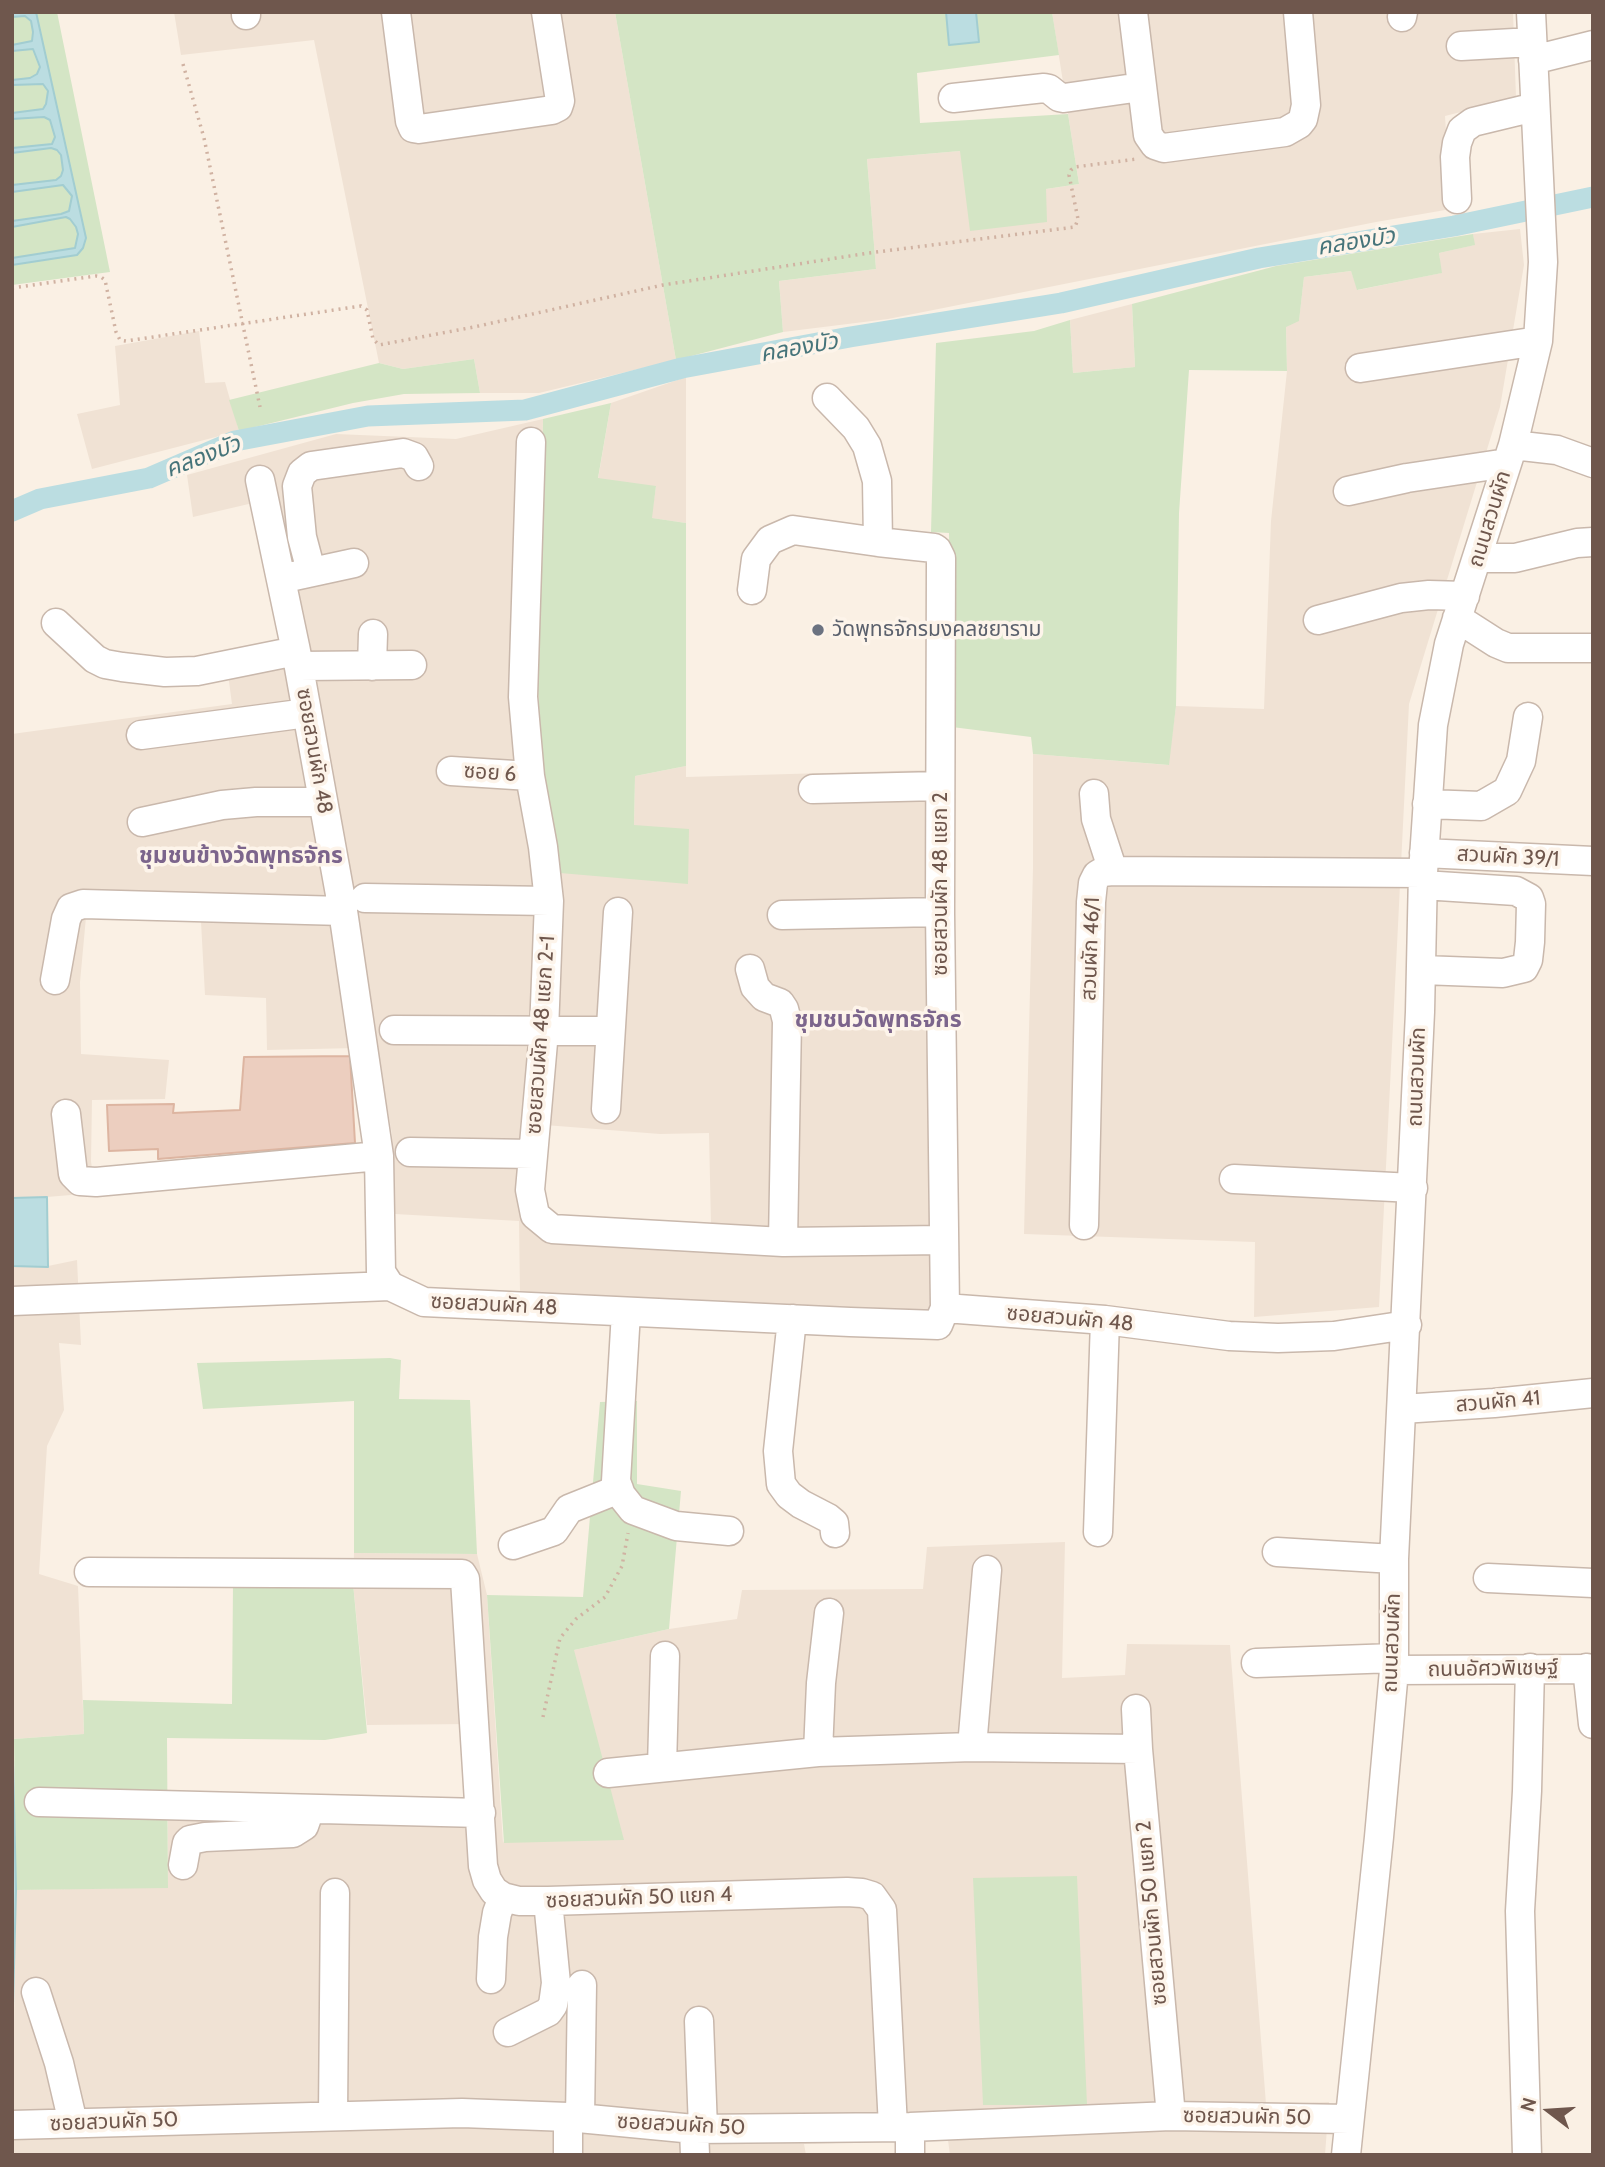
<!DOCTYPE html>
<html>
<head>
<meta charset="utf-8">
<style>
  body { margin:0 }
  #map { position:relative; width:1605px; height:2167px; overflow:hidden; background:#faf0e4; font-family:Cabin,sans-serif }
  canvas { display:block }
  .frame { position:absolute; inset:0; border:14px solid #6f574d; pointer-events:none }
  .north { position:absolute; left:1514px; top:2076px; width:70px; height:70px; -webkit-text-stroke:5px #fdf4ea; paint-order:stroke; rotate:287deg; font-size:19px; font-weight:700; line-height:28px; text-align:center; color:#6f574d }
  .north::after { content:''; display:block; margin:auto; width:24px; height:32px; background:#6f574d; clip-path:polygon(50% 0,100% 100%,50% 72%,0 100%) }
</style>
</head>
<body>
<div id="map">
<canvas width="1605" height="2167"></canvas>
<div class="frame"></div>
<div class="north">N</div>
</div>
<script>
const ctx = document.querySelector('canvas').getContext('2d');
ctx.lineJoin = 'round';
function fillPath(path, color) {
  ctx.fillStyle = color;
  ctx.fill(path, 'evenodd');
}
function shape(rows) {
  const path = new Path2D();
  for (const r of rows) {
    path.moveTo(r[0], r[1]);
    for (let i = 2; i < r.length; i += 2) path.lineTo(r[i], r[i + 1]);
  }
  return path;
}
function stroke(path, color, width, dash) {
  ctx.strokeStyle = color;
  ctx.lineWidth = width;
  ctx.lineCap = dash ? 'butt' : 'round';
  ctx.setLineDash(dash || []);
  ctx.stroke(path);
}
function drawText(font, color, halo, rows, align = 'center') {
  ctx.font = font + ' Cabin,"Noto Sans Thai",sans-serif';
  ctx.lineWidth = 7;
  ctx.setLineDash([]);
  ctx.textBaseline = 'middle';
  ctx.strokeStyle = halo;
  ctx.fillStyle = color;
  for (const [text, x, y, turn = 0] of rows) {
    ctx.save();
    ctx.translate(x, y);
    ctx.rotate((+turn || 0) * Math.PI / 180);
    ctx.textAlign = isNaN(turn) ? turn : align;
    if (halo) ctx.strokeText(text, 0, 0);
    ctx.fillText(text, 0, 0);
    ctx.restore();
  }
}
fillPath(shape([
  [174,12,615,12,676,360,539,393,480,393,474,359,403,369,379,363,314,40,181,55],
  [1052,12,1513,12,1516,98,1445,116,1451,209,1376,222,888,319,783,332,779,281,876,269,867,159,960,151,1046,189,1079,184],
  [1520,229,1524,265,1500,407,1409,704,1379,1307,1254,1317,1255,1242,1024,1234,1033,868,1033,754,1168,765,1176,706,1264,709,1271,521,1287,371,1286,326,1299,320,1304,277,1351,271,1358,290,1441,273,1439,253,1474,245,1473,234],
  [1132,304,1135,367,1073,373,1070,320],
  [199,331,205,383,225,382,239,431,92,469,77,414,120,405,115,346],
  [686,377,686,523,651,518,656,487,598,479,611,403],
  [543,419,538,688,634,825,635,776,686,766,686,777,928,770,930,1311,520,1293,519,1221,395,1214,392,1134,355,929,356,1048,267,1050,266,998,205,995,201,922,86,917,80,982,81,1054,169,1060,165,1099,92,1100,91,1161,95,1193,47,1197,12,1198,12,734,232,704,228,674,284,662,253,503,193,517,187,475,336,434,456,439],
  [545,1125,660,1134,709,1133,711,1225,538,1217],
  [77,1260,81,1345,59,1343,64,1410,47,1446,39,1574,78,1586,84,1734,14,1739,12,1266,48,1266],
  [1065,1542,1062,1678,1125,1675,1127,1644,1230,1645,1266,2104,1329,2102,1325,2155,950,2155,948,2140,804,2144,806,2155,12,2155,16,1890,168,1887,168,1795,471,1798,469,1724,367,1725,353,1583,354,1553,477,1554,487,1595,503,1843,574,1650,669,1629,737,1619,742,1590,923,1589,927,1547]
]), '#f0e2d4');
fillPath(shape([
  [12,12,57,12,110,272,12,285],
  [615,12,946,12,950,45,979,42,976,12,1052,12,1059,55,917,73,920,123,1068,114,1079,184,1046,189,1047,222,970,231,960,151,867,159,876,269,779,281,783,332,676,360],
  [1473,234,1475,245,1439,253,1442,273,1357,290,1351,271,1304,277,1299,321,1286,327,1287,371,1189,370,1179,513,1176,706,1169,765,1033,754,1031,737,952,727,949,533,931,532,936,343,1034,331,1070,320,1073,373,1135,367,1132,304,1276,266],
  [474,359,480,393,404,394,353,403,239,431,229,400,379,363,403,369],
  [611,403,598,478,656,486,652,518,686,523,686,766,635,776,634,825,689,829,688,884,560,873,542,761,538,688,543,419],
  [390,1358,401,1360,399,1399,470,1400,477,1554,354,1553,354,1401,203,1409,197,1363],
  [637,1401,637,1484,681,1491,669,1629,574,1650,624,1840,504,1843,487,1595,583,1597,600,1402],
  [353,1583,367,1733,325,1740,167,1738,168,1888,16,1890,14,1739,84,1734,83,1700,232,1704,233,1584],
  [1077,1876,1087,2105,983,2105,973,1878]
]), '#d4e5c5');
const water = shape([
  [12,12,36,12,86,238,83,248,77,255,12,265,12,258,75,248,78,234,76,227,70,219,66,217,12,227,12,221,61,214,69,211,72,196,63,185,12,192,12,185,56,180,61,176,63,170,61,155,57,150,51,148,12,153,12,148,52,144,55,137,50,120,44,117,12,119,12,113,43,109,46,104,48,91,43,84,12,85,12,80,30,78,37,74,40,67,33,49,12,51,12,45,32,41,33,32,31,21,25,16,12,17,12,12],
  [946,12,976,12,979,42,949,45,946,12],
  [47,1197,48,1267,12,1266,12,1198,47,1197],
  [12,1716,16,1890,12,2044,12,1716]
]);
fillPath(water, '#bbdde1');
stroke(water, '#a2cdd1', 2);
stroke(shape([
  [12,511,40,499,149,478,235,441,368,416,525,410,682,368,850,337,1061,303,1259,258,1454,226,1593,197]
]), '#bbdde1', 21);
const building = shape([
  [350,1056,355,1143,158,1159,158,1149,109,1151,107,1105,174,1104,173,1113,240,1110,244,1057,350,1056]
]);
fillPath(building, '#eccebf');
stroke(building, '#ddb5a1', 2);
const minor = shape([
  [246,12,246,15],
  [396,12,410,121,413,128,419,129,552,110,558,107,560,101,546,12],
  [1133,12,1148,135,1155,145,1164,148,1285,132,1299,124,1303,119,1306,105,1298,12],
  [1402,17,1403,12],
  [1461,46,1532,42],
  [1533,60,1593,45],
  [953,98,1044,88,1049,89,1059,97,1064,98,1141,87],
  [1457,199,1455,157,1457,143,1462,130,1473,122,1535,107],
  [1360,368,1538,341],
  [827,398,856,428,867,446,877,481,878,542],
  [531,442,523,697,530,776,543,847,549,901,544,1031,530,1190,535,1215,552,1229,783,1242,943,1240],
  [1513,445,1557,450,1593,463],
  [260,480,296,651,343,911,379,1156,381,1272,390,1286,424,1302,850,1322,938,1325,945,1308,1105,1320,1229,1336,1278,1338,1334,1336,1407,1325],
  [1348,491,1407,478,1507,463],
  [1478,558,1515,558,1577,543,1593,542],
  [311,571,302,537,297,486,302,473,311,466,403,453,414,457,419,466],
  [294,576,354,563],
  [752,590,756,559,770,540,793,530,878,542,934,548,937,550,941,558,940,912,945,1308],
  [1457,618,1496,643,1508,648,1593,648],
  [1318,620,1401,598,1429,595,1465,596],
  [56,623,95,659,105,664,122,667,165,672,197,671,296,651],
  [299,666,412,665],
  [372,666,373,634],
  [141,735,307,713],
  [451,771,530,776],
  [813,789,940,786],
  [1094,794,1096,819,1113,871],
  [1427,804,1481,806,1507,791,1521,761,1528,717],
  [142,822,222,805,256,802,322,802],
  [1424,853,1593,861],
  [365,898,549,901],
  [782,915,940,912],
  [750,969,755,987,764,997,780,1003,784,1009,787,1021,783,1242],
  [1422,970,1503,973,1524,968,1528,960,1530,942,1531,904,1529,898,1516,891,1423,885],
  [55,980,66,919,71,908,83,904,343,911],
  [394,1030,610,1031],
  [606,1109,618,912],
  [66,1114,73,1174,80,1181,96,1182,379,1156],
  [410,1152,533,1154],
  [1234,1179,1413,1188],
  [1084,1225,1091,902,1093,883,1097,875,1102,872,1113,871,1423,873],
  [12,1301,390,1286],
  [626,1312,616,1481,621,1495,633,1510,676,1526,729,1531],
  [792,1319,778,1451,781,1484,789,1495,801,1504,828,1518,834,1523,835,1533],
  [1402,1409,1494,1403,1593,1393],
  [1098,1532,1105,1320],
  [513,1545,554,1531,569,1509,619,1489],
  [1277,1552,1394,1559],
  [89,1572,462,1574,465,1579,483,1866,487,1880,494,1891,503,1897,519,1901,548,1901,847,1892,862,1893,872,1896,882,1910,893,2127],
  [1488,1578,1593,1583],
  [1256,1663,1394,1658],
  [1587,1668,1593,1724],
  [1394,1670,1593,1669],
  [1136,1709,1138,1749,1171,2116],
  [972,1747,987,1570],
  [818,1752,821,1683,829,1613],
  [662,1767,665,1656],
  [608,1773,818,1752,972,1747,1138,1749],
  [39,1802,481,1813],
  [183,1865,187,1843,190,1840,205,1837,293,1833,304,1826,310,1809],
  [491,1979,493,1937,497,1913,503,1897],
  [36,1992,59,2063,73,2123],
  [699,2021,703,2129],
  [508,2032,548,2012,553,2005,556,1983,548,1901],
  [333,2115,335,1893],
  [580,2118,582,1985],
  [12,2125,462,2113,568,2117,694,2129,910,2127,1171,2116,1349,2119],
  [694,2129,695,2155],
  [568,2155,568,2117],
  [910,2155,910,2127],
  [1346,2155,1379,1837,1394,1670,1394,1559,1420,1012,1423,873,1433,725,1449,644,1513,445,1538,341,1543,262,1531,12],
  [1527,2155,1520,1911,1527,1791,1530,1668]
]);
stroke(minor, '#c9b8ac', 31);
stroke(shape([
  [183,64,204,138,260,407],
  [12,288,96,276,101,277,105,280,116,332,120,340,126,341,361,306,367,310,373,339,379,345,474,327,663,285,869,253,1075,227,1078,219,1069,175,1071,170,1075,167,1137,159],
  [543,1717,560,1638,576,1619,605,1597,622,1566,628,1533]
]), '#d0b2a2', 3.5, [2, 5]);
stroke(minor, '#fff', 28);
for (const [x, y, r, color] of [
  [818,630,7,"#6b7280"]
]) {
  const dot = new Path2D();
  dot.arc(x, y, r, 0, 2 * Math.PI);
  ctx.fillStyle = color;
  ctx.fill(dot);
  stroke(dot, '#fdf4ea', 2.5);
}
drawText('21px', '#6f574d', '#fdf4ea', [
  ["ถนนสวนผัก",1490,519,-73],
  ["ซอยสวนผัก 48",314,751,80],
  ["ซอย 6",490,773,4],
  ["สวนผัก 39/1",1508,857,3],
  ["ซอยสวนผัก 48 แยก 2",941,884,-90],
  ["สวนผัก 46/1",1091,949,-88],
  ["ซอยสวนผัก 48 แยก 2-1",541,1035,-86],
  ["ถนนสวนผัก",1417,1077,-88],
  ["ซอยสวนผัก 48",494,1305,3],
  ["ซอยสวนผัก 48",1070,1319,5],
  ["สวนผัก 41",1498,1402,-5],
  ["ถนนสวนผัก",1392,1643,-88],
  ["ถนนอัศวพิเชษฐ์",1493,1669,-1],
  ["ซอยสวนผัก 50 แยก 4",639,1898,-2],
  ["ซอยสวนผัก 50 แยก 2",1152,1913,-95],
  ["ซอยสวนผัก 50",1247,2117,1],
  ["ซอยสวนผัก 50",114,2122,-2],
  ["ซอยสวนผัก 50",681,2125,3]
]);
drawText('21px', '#5b616d', '#fdf4ea', [
  ["วัดพุทธจักรมงคลชยาราม",832,630]
], 'left');
drawText('italic 23px', '#46747a', '#fdf4ea', [
  ["คลองบัว",1356,242,-9],
  ["คลองบัว",799,348,-10],
  ["คลองบัว",203,457,-21]
]);
drawText('bold 23px', '#7c658c', '#fdf4ea', [
  ["ชุมชนข้างวัดพุทธจักร",241,856],
  ["ชุมชนวัดพุทธจักร",878,1020]
]);
</script>
</body>
</html>
